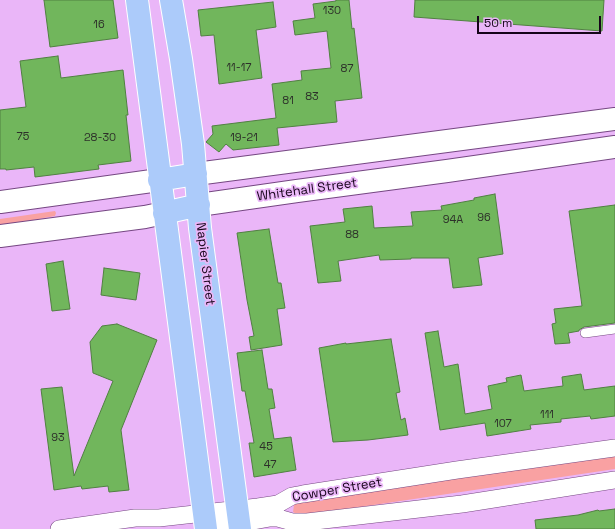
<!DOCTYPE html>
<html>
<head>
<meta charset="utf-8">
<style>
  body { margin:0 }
  #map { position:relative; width:615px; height:529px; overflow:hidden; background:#eab6f8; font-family:"Space Grotesk",sans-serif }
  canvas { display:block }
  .scale { position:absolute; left:477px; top:16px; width:124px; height:18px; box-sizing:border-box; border:2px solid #16041a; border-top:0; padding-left:5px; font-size:12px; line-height:14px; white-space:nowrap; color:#16041a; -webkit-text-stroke:3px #eab6f8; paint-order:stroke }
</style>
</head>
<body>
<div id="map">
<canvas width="615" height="529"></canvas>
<div class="scale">50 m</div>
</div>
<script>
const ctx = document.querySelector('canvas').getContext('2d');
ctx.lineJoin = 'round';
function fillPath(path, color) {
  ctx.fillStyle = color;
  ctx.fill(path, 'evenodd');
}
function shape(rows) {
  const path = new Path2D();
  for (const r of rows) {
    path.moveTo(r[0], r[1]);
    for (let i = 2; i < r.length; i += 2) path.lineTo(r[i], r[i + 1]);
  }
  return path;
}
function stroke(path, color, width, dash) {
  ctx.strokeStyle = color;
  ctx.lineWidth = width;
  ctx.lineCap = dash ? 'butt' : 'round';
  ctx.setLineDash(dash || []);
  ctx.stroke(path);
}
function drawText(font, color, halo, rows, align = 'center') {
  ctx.font = font + ' "Space Grotesk",sans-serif';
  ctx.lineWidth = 3.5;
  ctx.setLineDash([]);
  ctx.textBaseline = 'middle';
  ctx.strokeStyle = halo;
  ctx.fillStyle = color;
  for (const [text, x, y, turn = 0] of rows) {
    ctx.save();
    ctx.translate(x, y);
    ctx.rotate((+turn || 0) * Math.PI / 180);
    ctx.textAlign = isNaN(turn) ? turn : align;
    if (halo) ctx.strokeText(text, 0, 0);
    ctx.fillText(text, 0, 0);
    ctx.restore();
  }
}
fillPath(shape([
  [55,211,56,213,55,216,0,226,0,219],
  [615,452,615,469,300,516,293,512,294,505,298,503]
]), '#f9a1a2');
const building = shape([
  [44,0,113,0,118,38,50,47,44,0],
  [336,0,349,0,352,29,354,28,362,98,335,101,337,122,277,128,279,145,233,150,226,144,219,152,206,142,213,134,212,126,276,118,272,84,302,80,301,71,331,68,327,31,295,35,293,21,315,18,313,4,336,1,336,0],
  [415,0,604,0,602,31,414,17,415,0],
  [273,2,276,27,256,30,262,78,219,84,214,35,201,36,198,10,273,2],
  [58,56,61,78,123,70,128,115,126,115,131,161,98,165,99,169,35,177,34,167,6,170,6,169,0,169,0,110,26,107,20,61,58,56],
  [495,194,503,254,478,258,482,285,453,288,449,258,411,258,411,259,380,260,379,255,338,261,341,281,318,283,310,226,345,222,343,209,372,206,374,228,413,226,411,212,442,210,441,206,474,200,474,198,495,194],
  [615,205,615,323,584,327,579,330,579,331,568,333,570,343,555,344,552,324,556,323,554,309,582,306,569,211,615,205],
  [269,229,278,283,281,283,285,308,277,309,282,345,251,350,249,337,254,336,247,300,237,233,269,229],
  [63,261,70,309,52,311,46,264,63,261],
  [104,268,140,273,136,300,101,295,104,268],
  [117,324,157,340,121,430,129,490,109,492,108,486,82,489,81,486,54,490,41,389,62,387,74,476,113,381,93,373,90,342,102,326,117,324],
  [438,331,444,367,458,364,465,414,492,409,488,386,507,382,506,378,521,375,524,391,563,386,562,377,581,374,584,390,615,386,615,416,591,419,590,416,561,419,561,422,530,425,531,429,487,436,485,423,440,430,425,333,438,331],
  [391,339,400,392,396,393,401,420,405,418,408,435,368,440,333,442,319,348,346,343,346,344,391,339],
  [262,350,268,389,272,389,275,408,269,409,274,439,291,437,296,470,254,477,249,443,254,443,245,391,242,391,237,353,262,350],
  [615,509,615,529,536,529,535,520,578,515,598,510,599,511,615,509]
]);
fillPath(building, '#71b65c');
stroke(building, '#508041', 1);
const lane = shape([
  [585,333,615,329]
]);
const street = shape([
  [59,529,135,518,159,518,258,507,278,504,292,496,303,494,457,470,615,448],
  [207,529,270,518,278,518,292,522,307,522,462,504,615,480]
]);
const secondary = shape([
  [196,174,615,119],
  [0,202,159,180],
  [199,205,297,191,447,171,615,147],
  [0,236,145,217,164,213]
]);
const primary = shape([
  [137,0,206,529],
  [171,0,181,59,193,144,200,228,240,529],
  [159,180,196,174],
  [164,213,199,205]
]);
stroke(lane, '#754782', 10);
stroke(street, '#754782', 18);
stroke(secondary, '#754782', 24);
stroke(primary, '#fff', 24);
stroke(lane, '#fff', 9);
stroke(street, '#fff', 17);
stroke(secondary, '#fff', 22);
stroke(primary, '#accbfa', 22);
drawText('11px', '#2d302a', null, [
  ["130",332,11],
  ["16",99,25],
  ["11-17",239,68],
  ["87",347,69],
  ["83",312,97],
  ["81",288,101],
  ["75",23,137],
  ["28-30",100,138],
  ["19-21",244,138],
  ["96",484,218],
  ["94A",453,220],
  ["88",352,235],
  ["111",547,415],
  ["107",503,424],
  ["93",58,438],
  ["45",266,447],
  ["47",270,465]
]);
drawText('13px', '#16041a', '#eab6f8', [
  ["Whitehall Street",307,190,-8],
  ["Napier Street",205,264,83],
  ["Cowper Street",337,490,-10]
]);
</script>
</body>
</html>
